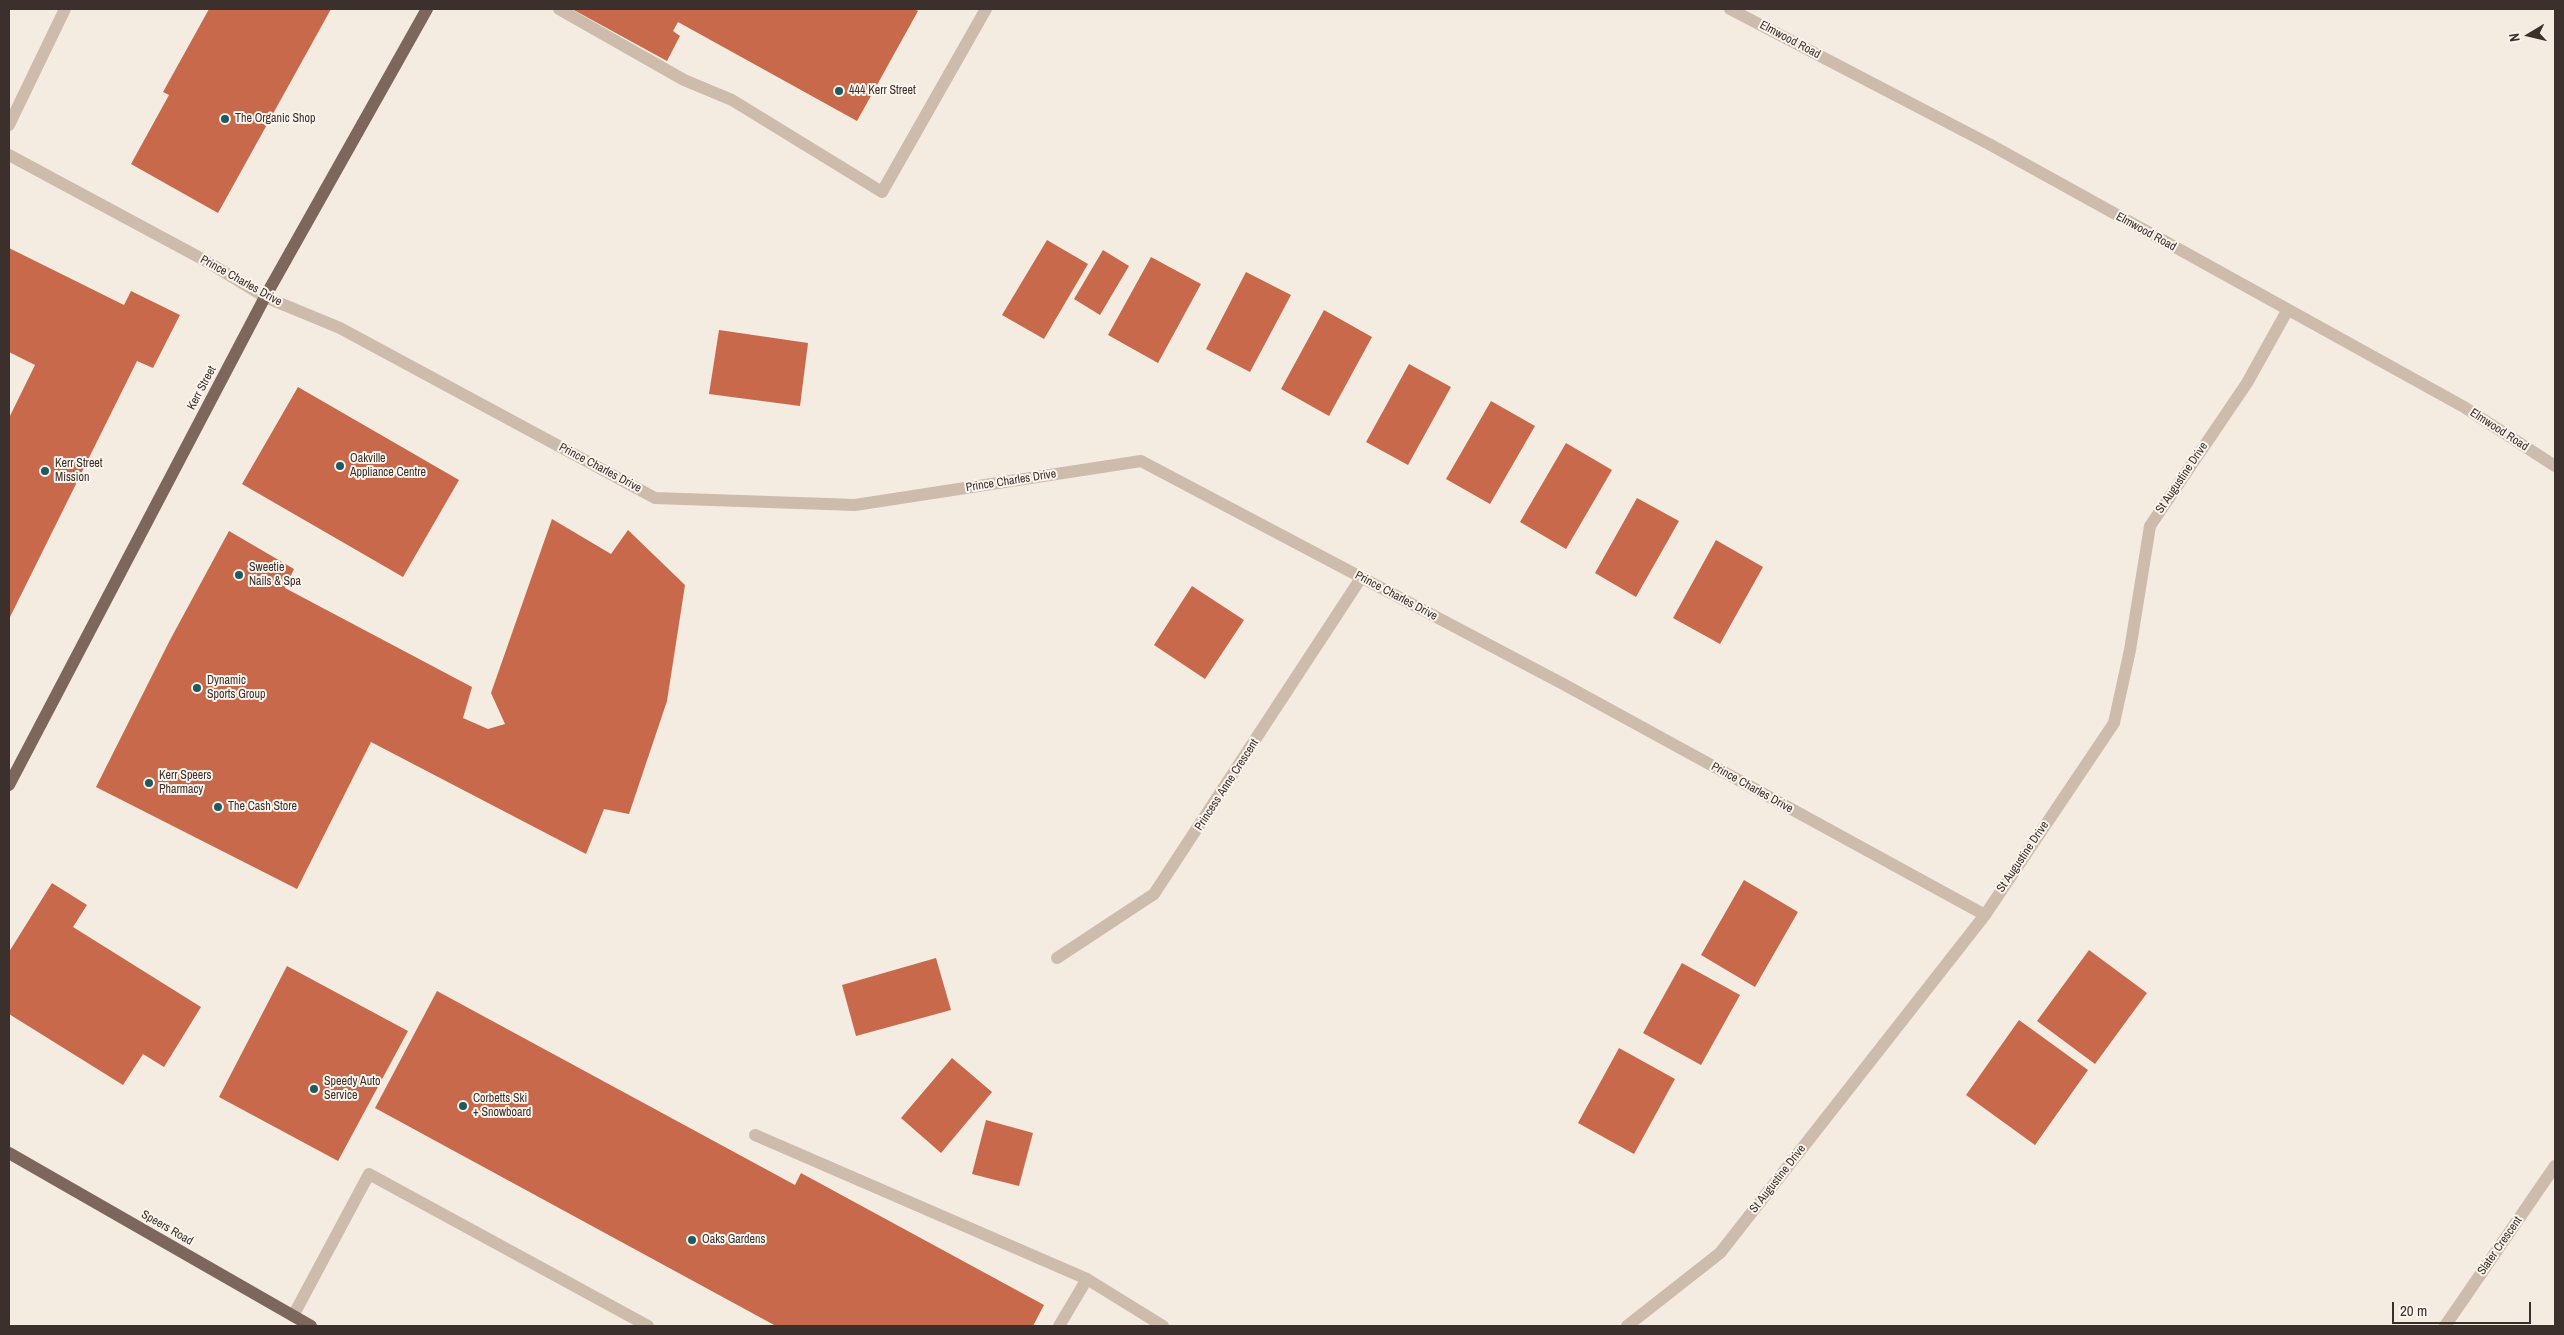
<!DOCTYPE html>
<html>
<head>
<meta charset="utf-8">
<style>
  body { margin:0 }
  #map { position:relative; width:2564px; height:1335px; overflow:hidden; background:#f4ebe1; font-family:"Archivo Narrow",sans-serif }
  canvas { display:block }
  .frame { position:absolute; inset:0; border:10px solid #3b302b; pointer-events:none }
  .north { position:absolute; left:2504px; top:10px; width:50px; height:50px; -webkit-text-stroke:4px #fbf5ee; paint-order:stroke; rotate:261deg; font-size:14px; font-weight:700; line-height:20px; text-align:center; color:#3b302b }
  .north::after { content:''; display:block; margin:auto; width:18px; height:22px; background:#3b302b; clip-path:polygon(50% 0,100% 100%,50% 72%,0 100%) }
  .scale { position:absolute; left:2392px; top:1302px; width:139px; height:22px; box-sizing:border-box; border:2px solid #3b302b; border-top:0; padding-left:6px; font-size:15px; line-height:18px; white-space:nowrap; color:#3b302b; -webkit-text-stroke:4px #fbf5ee; paint-order:stroke }
</style>
</head>
<body>
<div id="map">
<canvas width="2564" height="1335"></canvas>
<div class="frame"></div>
<div class="north">N</div>
<div class="scale">20 m</div>
</div>
<script>
const ctx = document.querySelector('canvas').getContext('2d');
ctx.lineJoin = 'round';
function fillPath(path, color) {
  ctx.fillStyle = color;
  ctx.fill(path, 'evenodd');
}
function shape(rows) {
  const path = new Path2D();
  for (const r of rows) {
    path.moveTo(r[0], r[1]);
    for (let i = 2; i < r.length; i += 2) path.lineTo(r[i], r[i + 1]);
  }
  return path;
}
function stroke(path, color, width, dash) {
  ctx.strokeStyle = color;
  ctx.lineWidth = width;
  ctx.lineCap = dash ? 'butt' : 'round';
  ctx.setLineDash(dash || []);
  ctx.stroke(path);
}
function drawText(font, color, halo, rows, align = 'center') {
  ctx.font = font + ' "Archivo Narrow",sans-serif';
  ctx.lineWidth = 4;
  ctx.setLineDash([]);
  ctx.textBaseline = 'middle';
  ctx.strokeStyle = halo;
  ctx.fillStyle = color;
  for (const [text, x, y, turn = 0] of rows) {
    ctx.save();
    ctx.translate(x, y);
    ctx.rotate((+turn || 0) * Math.PI / 180);
    ctx.textAlign = isNaN(turn) ? turn : align;
    if (halo) ctx.strokeText(text, 0, 0);
    ctx.fillText(text, 0, 0);
    ctx.restore();
  }
}
fillPath(shape([
  [209,9,331,9,218,213,131,164,169,95,163,92],
  [572,9,914,9,918,11,857,121,678,22,673,31,680,36,667,61],
  [1047,240,1088,264,1044,339,1002,315],
  [9,248,124,305,131,291,180,315,153,368,137,361,9,619,9,418,35,365,9,352],
  [1103,250,1129,266,1100,315,1074,299],
  [1151,257,1201,284,1158,363,1108,335],
  [1246,272,1291,295,1250,372,1206,349],
  [1324,310,1372,337,1329,416,1281,389],
  [719,330,808,343,800,406,709,394],
  [1409,364,1451,387,1408,465,1366,442],
  [298,387,459,480,403,577,242,484],
  [1491,401,1535,426,1490,504,1446,479],
  [1566,443,1612,470,1566,549,1520,522],
  [1637,498,1679,521,1636,597,1595,573],
  [552,519,611,554,628,530,685,585,667,701,629,814,604,809,586,854,371,742,297,889,96,787,170,640,229,531,294,569,285,588,472,687,463,718,488,729,505,724,491,693],
  [1716,540,1763,567,1720,644,1673,618],
  [1192,586,1244,620,1205,679,1154,645],
  [1744,880,1798,912,1755,987,1701,955],
  [52,883,87,905,73,927,201,1007,164,1067,143,1054,123,1085,9,1014,9,952],
  [2089,950,2147,993,2095,1064,2037,1021],
  [936,958,951,1010,856,1036,842,985],
  [1682,963,1740,995,1701,1065,1643,1033],
  [287,966,408,1031,338,1161,219,1097],
  [437,991,795,1185,801,1173,1044,1305,1033,1326,776,1326,375,1108],
  [2019,1020,2088,1070,2035,1145,1966,1095],
  [1619,1048,1675,1079,1634,1154,1578,1123],
  [952,1058,992,1092,941,1153,901,1118],
  [986,1120,1033,1133,1019,1186,972,1174]
]), '#c8694b');
stroke(shape([
  [559,9,684,80,732,100,882,192,986,9],
  [1730,9,1989,144,2464,407,2555,466],
  [9,125,65,9],
  [9,155,206,261,265,297,340,328,655,498,855,505,1141,461,1565,685,1985,915],
  [1057,958,1154,894,1361,578],
  [755,1135,1087,1279,1163,1326],
  [293,1316,369,1174,648,1326],
  [1059,1326,1087,1279],
  [1627,1326,1720,1253,1985,915,2114,723,2130,650,2150,526,2247,383,2287,311],
  [2445,1326,2555,1166]
]), '#cdbbac', 12);
stroke(shape([
  [9,785,265,297,427,9],
  [9,1153,311,1326]
]), '#7d675c', 12);
for (const [x, y, r, color] of [
  [839,91,5,"#1f5a5e"],
  [225,119,5,"#1f5a5e"],
  [340,466,5,"#1f5a5e"],
  [45,471,5,"#1f5a5e"],
  [239,575,5,"#1f5a5e"],
  [197,688,5,"#1f5a5e"],
  [149,783,5,"#1f5a5e"],
  [218,807,5,"#1f5a5e"],
  [314,1089,5,"#1f5a5e"],
  [463,1106,5,"#1f5a5e"],
  [692,1240,5,"#1f5a5e"]
]) {
  const dot = new Path2D();
  dot.arc(x, y, r, 0, 2 * Math.PI);
  ctx.fillStyle = color;
  ctx.fill(dot);
  stroke(dot, '#fbf5ee', 2);
}
drawText('12px', '#3b302b', '#fbf5ee', [
  ["Elmwood Road",1790,40,28],
  ["Elmwood Road",2146,232,29],
  ["Prince Charles Drive",241,281,29],
  ["Kerr Street",202,388,-62],
  ["Elmwood Road",2499,430,33],
  ["Prince Charles Drive",600,468,28],
  ["St Augustine Drive",2182,478,-56],
  ["Prince Charles Drive",1011,481,-9],
  ["Prince Charles Drive",1396,596,28],
  ["Princess Anne Crescent",1227,785,-57],
  ["Prince Charles Drive",1752,788,29],
  ["St Augustine Drive",2023,857,-56],
  ["St Augustine Drive",1778,1179,-52],
  ["Speers Road",167,1228,30],
  ["Slater Crescent",2500,1246,-55]
]);
drawText('12px', '#3b302b', '#fbf5ee', [
  ["444 Kerr Street",849,91],
  ["The Organic Shop",235,119],
  ["Oakville",350,459],
  ["Appliance Centre",350,473],
  ["Kerr Street",55,464],
  ["Mission",55,478],
  ["Sweetie",249,568],
  ["Nails & Spa",249,582],
  ["Dynamic",207,681],
  ["Sports Group",207,695],
  ["Kerr Speers",159,776],
  ["Pharmacy",159,790],
  ["The Cash Store",228,807],
  ["Speedy Auto",324,1082],
  ["Service",324,1096],
  ["Corbetts Ski",473,1099],
  ["+ Snowboard",473,1113],
  ["Oaks Gardens",702,1240]
], 'left');
</script>
</body>
</html>
